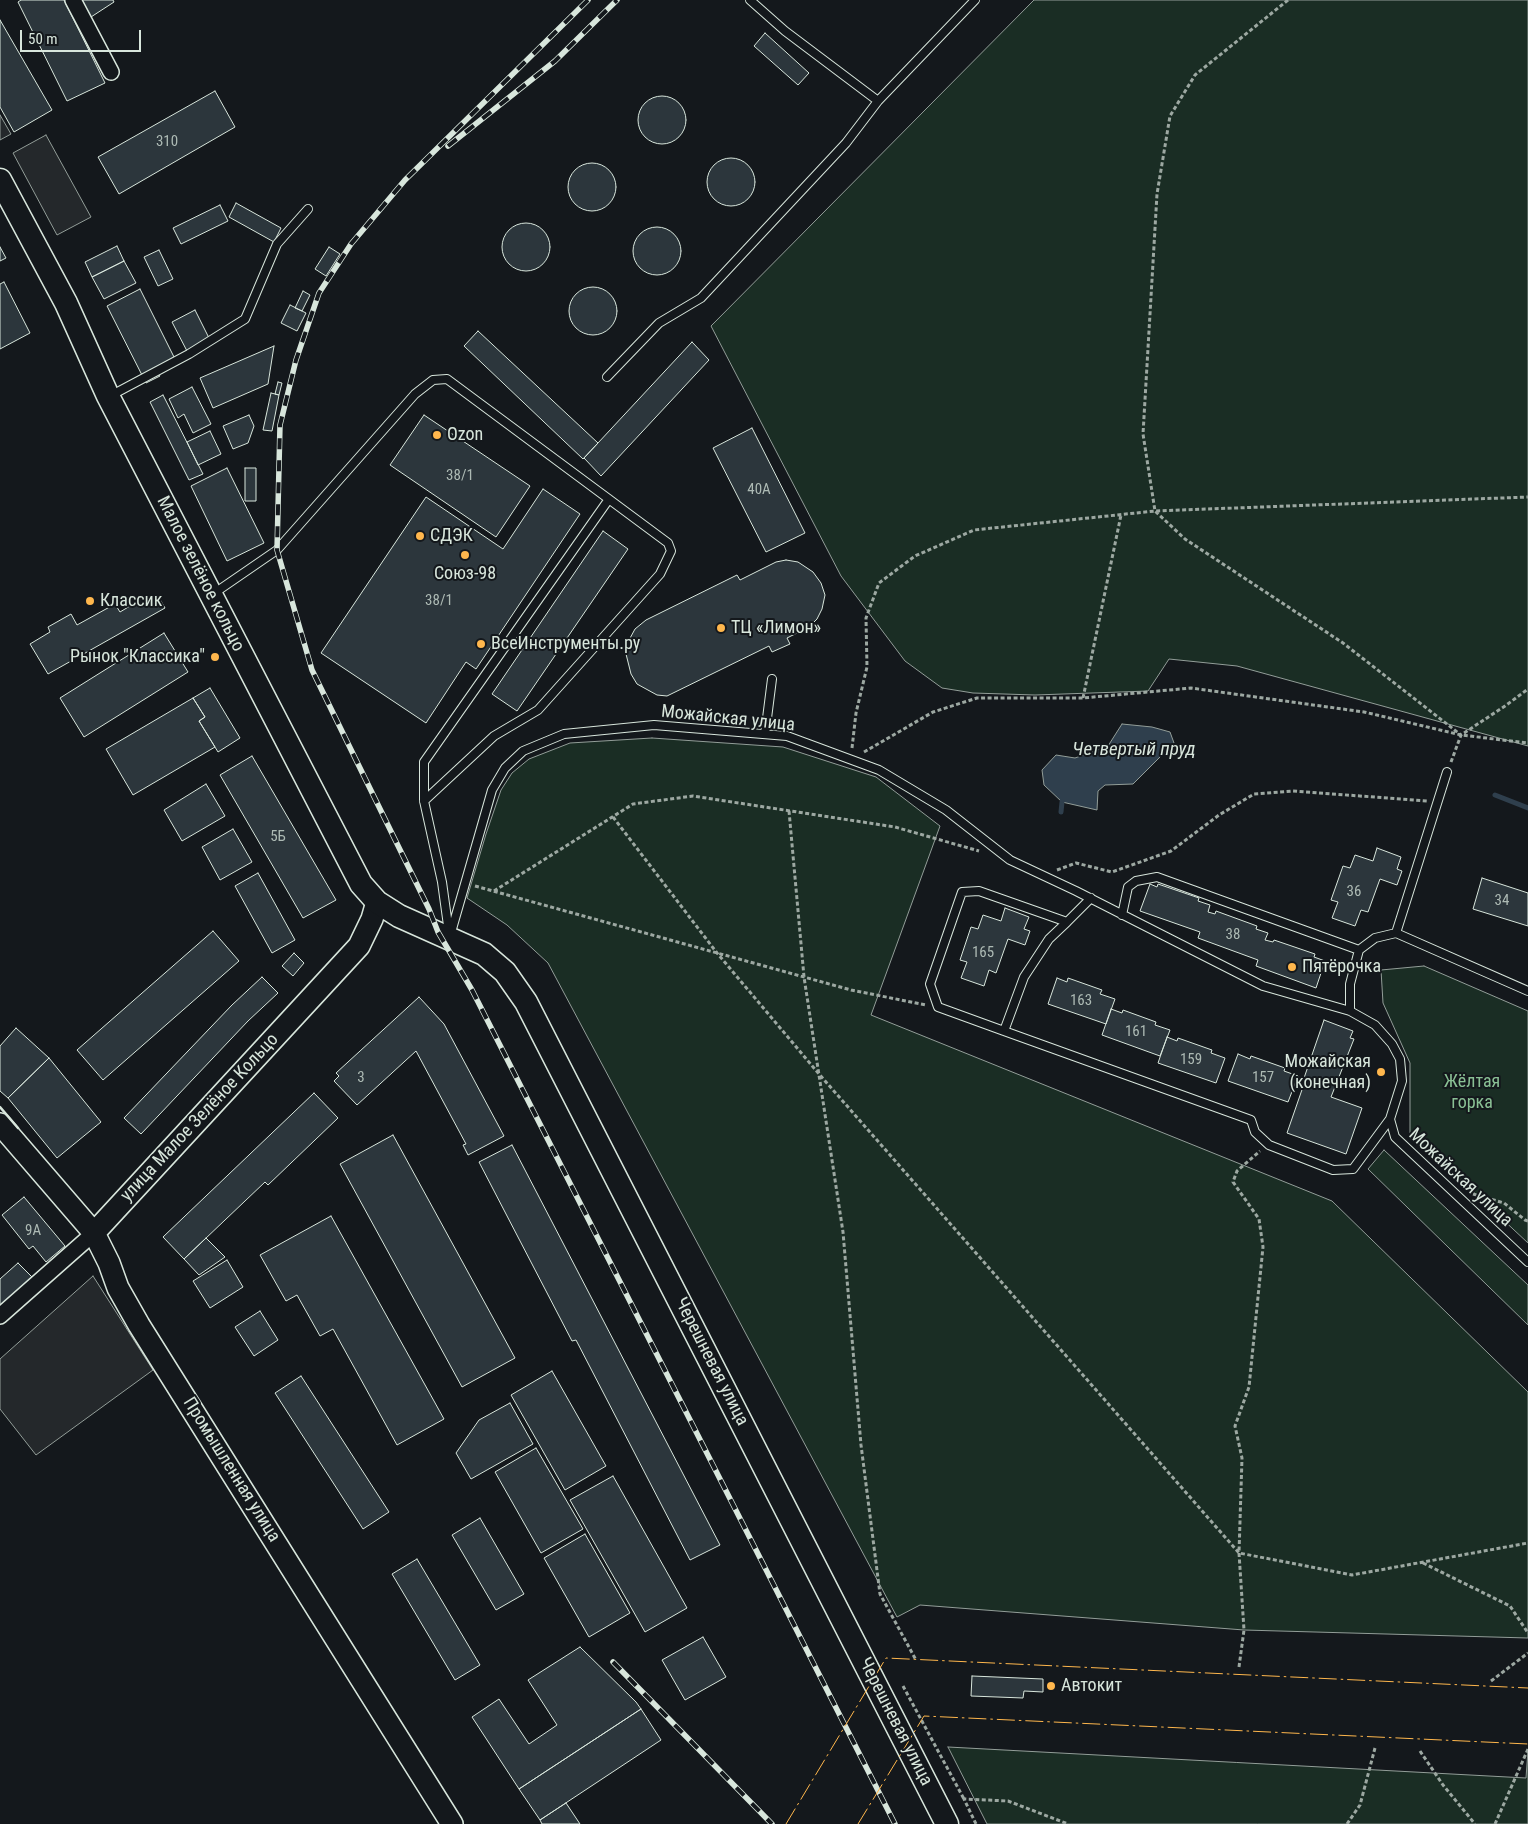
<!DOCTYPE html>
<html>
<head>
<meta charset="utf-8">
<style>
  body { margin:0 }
  #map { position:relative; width:1528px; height:1824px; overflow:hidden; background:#14181c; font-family:"Roboto Condensed",sans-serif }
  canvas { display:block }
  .scale { position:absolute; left:20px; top:30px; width:121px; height:22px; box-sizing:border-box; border:2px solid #d8e6dc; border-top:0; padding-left:6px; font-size:15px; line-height:18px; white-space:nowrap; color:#d8e6dc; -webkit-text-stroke:4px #14181c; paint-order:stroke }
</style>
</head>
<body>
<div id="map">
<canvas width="1528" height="1824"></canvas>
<div class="scale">50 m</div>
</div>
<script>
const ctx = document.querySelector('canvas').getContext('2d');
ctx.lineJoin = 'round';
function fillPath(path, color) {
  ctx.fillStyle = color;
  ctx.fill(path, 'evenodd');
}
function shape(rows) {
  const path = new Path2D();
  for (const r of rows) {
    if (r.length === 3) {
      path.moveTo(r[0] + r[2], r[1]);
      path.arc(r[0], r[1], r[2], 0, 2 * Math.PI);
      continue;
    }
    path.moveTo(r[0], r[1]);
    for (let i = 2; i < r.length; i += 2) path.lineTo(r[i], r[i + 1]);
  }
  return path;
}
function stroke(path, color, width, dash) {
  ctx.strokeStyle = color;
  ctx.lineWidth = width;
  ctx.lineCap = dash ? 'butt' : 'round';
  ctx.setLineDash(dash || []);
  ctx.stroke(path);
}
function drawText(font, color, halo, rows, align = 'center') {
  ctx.font = font + ' "Roboto Condensed",sans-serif';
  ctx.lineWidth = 4;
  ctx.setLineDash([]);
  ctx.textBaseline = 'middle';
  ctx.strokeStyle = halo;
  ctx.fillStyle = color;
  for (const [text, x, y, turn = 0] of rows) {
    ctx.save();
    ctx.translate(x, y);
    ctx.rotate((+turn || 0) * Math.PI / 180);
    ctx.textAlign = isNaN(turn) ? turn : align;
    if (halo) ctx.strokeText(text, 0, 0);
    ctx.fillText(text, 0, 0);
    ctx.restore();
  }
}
const green = shape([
  [1034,0,1528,0,1528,746,1237,666,1169,659,1148,691,1035,695,973,693,942,688,905,661,841,576,711,326,1034,0],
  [652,738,783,747,876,777,940,826,871,1015,1332,1201,1528,1392,1528,1638,1244,1630,920,1605,897,1617,548,963,507,925,467,898,486,834,501,790,512,773,529,759,570,743,652,738],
  [1424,966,1528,1011,1528,1243,1410,1133,1410,1063,1383,1003,1381,970,1424,966],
  [1384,1150,1528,1285,1528,1325,1368,1169,1384,1150],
  [948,1747,1526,1778,1528,1750,1528,1824,987,1824,948,1747]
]);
fillPath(green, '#1a2d24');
stroke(green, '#939e99', 1);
const parking = shape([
  [0,115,11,134,0,140,0,115],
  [46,135,91,217,57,235,13,153,46,135],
  [93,1276,153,1370,36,1455,0,1409,0,1359,93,1276]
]);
fillPath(parking, '#24282b');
stroke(parking, '#939e99', 1);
const water = shape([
  [1122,724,1152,727,1170,732,1174,743,1133,784,1105,785,1098,791,1097,810,1062,802,1044,785,1042,770,1056,755,1075,758,1108,746,1122,724]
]);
fillPath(water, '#2f3f4d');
stroke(water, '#939e99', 1);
stroke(shape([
  [1495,795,1528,808],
  [1061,812,1062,802]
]), '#2f3f4d', 5);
const building = shape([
  [21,0,64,0,105,83,67,101,18,2,21,0],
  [80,0,113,0,114,2,91,17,80,0],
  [0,20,52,110,14,132,0,107,0,20],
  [765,33,809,73,798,85,754,46,765,33],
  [215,91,235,127,119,194,98,157,215,91],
  [662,120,24],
  [731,182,24],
  [592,187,24],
  [236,203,281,228,274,242,229,217,236,203],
  [220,205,228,221,181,244,173,228,220,205],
  [526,247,24],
  [657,251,24],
  [117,246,124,261,92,277,85,262,117,246],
  [0,247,6,258,0,261,0,247],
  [329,247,340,254,326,276,315,269,329,247],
  [159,250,173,279,158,286,144,257,159,250],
  [124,261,136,283,104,299,92,277,124,261],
  [4,282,30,333,0,349,0,284,4,282],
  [593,311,24],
  [140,289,176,361,157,371,160,376,146,383,107,306,140,289],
  [303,291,310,295,302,311,295,308,303,291],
  [290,305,306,313,297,331,281,323,290,305],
  [195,310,211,342,188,353,172,322,195,310],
  [478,331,598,443,583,459,464,346,478,331],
  [692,342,709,360,601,476,584,458,692,342],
  [274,346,268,384,213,408,200,378,274,346],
  [278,382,282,383,279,395,275,394,278,382],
  [192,387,211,424,193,433,184,414,178,418,169,399,192,387],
  [271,393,279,395,272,431,263,430,271,393],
  [163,395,203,474,189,480,150,402,163,395],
  [249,415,254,426,248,443,233,449,223,426,249,415],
  [424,415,530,486,496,537,390,465,424,415],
  [752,428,805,533,766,552,713,448,752,428],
  [210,431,221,454,198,465,187,442,210,431],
  [227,468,264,543,227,561,191,486,227,468],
  [245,468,256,468,256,501,245,501,245,468],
  [543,489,580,514,476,669,466,662,426,723,321,653,426,497,503,549,543,489],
  [603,531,628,549,517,711,492,694,603,531],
  [786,560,798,562,813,572,821,583,825,595,822,609,817,619,809,627,787,638,790,644,772,652,769,646,667,696,657,695,637,684,631,674,626,654,629,640,635,629,646,620,737,575,740,580,776,562,786,560],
  [158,596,165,608,48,674,30,644,50,632,48,627,71,614,77,625,115,604,120,612,145,597,148,602,158,596],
  [164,633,188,672,84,737,60,698,164,633],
  [210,688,240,738,218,752,199,721,205,717,193,698,210,688],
  [193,698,205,717,199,721,215,747,133,795,106,749,193,698],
  [252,756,336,900,303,918,220,775,252,756],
  [206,784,225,816,182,841,164,810,206,784],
  [233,829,252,862,220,880,202,847,233,829],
  [1377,848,1401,857,1397,869,1402,871,1397,885,1380,879,1368,912,1361,910,1355,926,1332,918,1338,902,1331,900,1343,866,1350,868,1355,855,1373,861,1377,848],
  [258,873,295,940,272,953,235,886,258,873],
  [1482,878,1528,893,1528,926,1473,909,1482,878],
  [1150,884,1157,887,1158,884,1199,898,1198,901,1210,905,1208,912,1215,914,1216,911,1257,926,1256,929,1268,933,1265,940,1273,942,1274,940,1315,954,1314,957,1325,961,1316,988,1256,966,1258,960,1198,938,1200,932,1140,911,1150,884],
  [1005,908,1029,917,1024,929,1030,931,1025,945,1008,939,996,973,989,970,984,986,961,978,967,962,960,960,971,927,978,929,983,915,1001,921,1005,908],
  [213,931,239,961,103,1080,77,1050,213,931],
  [294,953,304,963,293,976,282,966,294,953],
  [262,977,278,993,248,1021,141,1134,124,1118,232,1005,262,977],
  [1057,978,1067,982,1068,978,1102,990,1100,994,1115,999,1106,1024,1048,1004,1057,978],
  [419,997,444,1024,504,1136,468,1155,463,1145,466,1144,416,1051,357,1105,334,1081,339,1076,336,1073,419,997],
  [1111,1009,1122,1013,1123,1010,1156,1022,1155,1025,1170,1030,1160,1056,1102,1035,1111,1009],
  [1324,1020,1353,1031,1350,1038,1354,1039,1331,1097,1362,1108,1346,1154,1287,1133,1305,1081,1303,1081,1324,1020],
  [16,1028,49,1058,8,1098,0,1091,0,1046,16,1028],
  [1167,1037,1177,1041,1178,1038,1212,1050,1211,1053,1225,1058,1216,1083,1158,1063,1167,1037],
  [1238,1054,1250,1059,1251,1056,1285,1068,1284,1071,1298,1076,1288,1102,1228,1081,1238,1054],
  [49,1058,101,1122,57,1158,8,1098,49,1058],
  [314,1093,338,1118,268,1185,265,1182,184,1259,163,1237,314,1093],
  [393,1135,515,1358,462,1387,340,1164,393,1135],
  [512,1145,720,1545,690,1560,576,1340,572,1341,479,1162,512,1145],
  [24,1197,65,1246,46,1262,33,1246,29,1249,2,1215,24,1197],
  [331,1216,444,1419,397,1445,333,1329,320,1336,297,1295,286,1301,260,1255,331,1216],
  [206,1238,225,1257,199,1275,184,1259,206,1238],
  [227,1260,243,1287,210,1308,193,1281,227,1260],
  [18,1263,32,1277,0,1306,0,1279,18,1263],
  [260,1311,278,1340,254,1356,235,1327,260,1311],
  [552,1371,606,1466,565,1490,511,1395,552,1371],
  [301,1376,389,1512,363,1529,275,1393,301,1376],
  [510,1403,533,1444,471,1479,456,1453,479,1420,510,1403],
  [536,1448,583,1529,541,1553,495,1472,536,1448],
  [613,1476,687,1608,645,1632,570,1500,613,1476],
  [480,1518,524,1594,496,1610,452,1535,480,1518],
  [585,1534,630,1613,589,1637,544,1558,585,1534],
  [417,1559,480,1665,455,1680,392,1574,417,1559],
  [703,1637,726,1677,685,1700,662,1660,703,1637],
  [580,1647,636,1702,641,1709,519,1789,472,1717,499,1699,529,1744,557,1725,528,1680,580,1647],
  [972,1676,1043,1679,1043,1692,1024,1691,1023,1698,971,1696,972,1676],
  [641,1709,661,1740,540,1820,519,1789,641,1709],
  [566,1803,580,1824,542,1824,540,1820,566,1803]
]);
fillPath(building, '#2c363c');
stroke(building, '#d8e6dc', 1);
const lane = shape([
  [750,0,785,31,878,101],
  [607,377,659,323,701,298,846,143,878,101,975,0],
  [110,396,189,354,245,319,277,244,308,209],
  [213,594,277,550,415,394,433,380,447,379,668,543,671,551,660,574,538,710,494,736,424,801],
  [765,734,772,679],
  [1122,915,1128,887,1136,881,1157,877,1359,950],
  [1067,922,979,891,962,892,930,984,938,1007,1004,1031,1024,977,1049,939,1067,922,1091,898],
  [449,933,442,882,424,801,424,762,609,499],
  [1396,933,1447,772],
  [450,936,492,790,505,768,523,751,564,734,654,725,787,736,879,770,946,810,1010,860,1076,891,1263,986,1350,1011,1375,1025,1392,1044,1400,1059,1402,1081,1390,1119,1395,1137,1528,1262],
  [1350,1011,1350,984,1359,950,1375,938,1396,933,1528,991],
  [1004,1031,1251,1120,1255,1132,1269,1145,1333,1170,1353,1169,1390,1119]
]);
const street = shape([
  [73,0,111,72],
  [0,1316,94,1233]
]);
const secondary = shape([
  [0,1124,94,1233,109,1263,118,1288,139,1325,452,1824],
  [94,1233,359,946,372,919,377,902]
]);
const primary = shape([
  [0,180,66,303,108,396,361,884,377,902,399,916,484,954,505,972,526,1002,947,1824]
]);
stroke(lane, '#d8e6dc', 10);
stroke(street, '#d8e6dc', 18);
stroke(secondary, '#d8e6dc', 24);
stroke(primary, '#d8e6dc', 25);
stroke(shape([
  [1288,0,1195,75,1170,116,1157,194,1143,434,1155,511,1185,539,1343,643,1461,735],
  [1083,698,1121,515],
  [852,748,856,713,867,667,866,618,879,583,915,556,974,530,1155,511,1528,497],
  [864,752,933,712,977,698,1083,698,1191,688,1364,712,1461,735,1528,743],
  [1451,762,1461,735,1505,706,1528,689],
  [789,811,804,977,843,1232,861,1445,880,1594,916,1660],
  [613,817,717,953,819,1074,1239,1553,1352,1575,1528,1543],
  [1057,870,1076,863,1112,872,1171,851,1219,815,1254,794,1293,791,1427,801],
  [475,886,851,990,926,1005],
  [494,891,633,804,693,796,895,827,979,851],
  [1473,1194,1504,1203,1525,1220,1528,1221],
  [1423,1563,1510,1606,1528,1633],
  [1239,1667,1244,1630,1239,1553,1242,1458,1235,1426,1249,1387,1263,1247,1259,1219,1233,1182,1237,1171,1260,1151],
  [1491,1681,1528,1653],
  [903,1686,964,1799],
  [1420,1751,1443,1785,1475,1824],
  [976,1824,964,1799,1008,1801,1068,1824],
  [1347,1824,1360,1805,1375,1748],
  [1495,1824,1528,1749]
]), '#9da8a2', 3, [4, 2.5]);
stroke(lane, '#14181c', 8);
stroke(street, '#14181c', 15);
stroke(secondary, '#14181c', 21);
stroke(primary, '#14181c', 22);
const rail = shape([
  [588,0,405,180,351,244,319,293,296,360,280,425,277,550,312,670,429,909,438,932,472,990,895,1824],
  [448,146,555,61,617,0],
  [613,1662,772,1824]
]);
stroke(rail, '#d8e6dc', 5.5);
stroke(rail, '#14181c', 4, [11]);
stroke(shape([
  [0,1107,18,1128]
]), '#d8e6dc', 2.5);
stroke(shape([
  [786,1824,886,1658,1528,1688],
  [858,1824,924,1716,1528,1744]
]), '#ffb74d', 1, [18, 4, 2.5, 4]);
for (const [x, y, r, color] of [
  [437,435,5,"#ffb74d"],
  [420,536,5,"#ffb74d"],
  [465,555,5,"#ffb74d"],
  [90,601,5,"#ffb74d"],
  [721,628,5,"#ffb74d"],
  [481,644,5,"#ffb74d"],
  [215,657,5,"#ffb74d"],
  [1292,967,5,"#ffb74d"],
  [1381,1072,5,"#ffb74d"],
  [1051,1686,5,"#ffb74d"]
]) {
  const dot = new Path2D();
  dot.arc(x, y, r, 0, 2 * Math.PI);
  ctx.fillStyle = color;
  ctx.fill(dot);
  stroke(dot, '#14181c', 2);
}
drawText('15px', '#adbab4', null, [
  ["310",167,142],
  ["38/1",460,476],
  ["40А",759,490],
  ["38/1",439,601],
  ["5Б",278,837],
  ["36",1354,892],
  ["34",1502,901],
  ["38",1233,935],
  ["165",983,953],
  ["163",1081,1001],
  ["161",1136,1032],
  ["159",1191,1060],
  ["3",361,1078],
  ["157",1263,1078],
  ["9А",33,1231]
]);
drawText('18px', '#d8e6dc', '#14181c', [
  ["Ozon",447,435],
  ["СДЭК",430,536],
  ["Союз-98",465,574,"center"],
  ["Классик",100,601],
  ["ТЦ «Лимон»",731,628],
  ["ВсеИнструменты.ру",491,644],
  ["Рынок \"Классика\"",205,657,"right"],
  ["Пятёрочка",1302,967],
  ["Можайская",1371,1062,"right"],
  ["(конечная)",1371,1083,"right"],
  ["Автокит",1061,1686]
], 'left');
drawText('18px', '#d8e6dc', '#14181c', [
  ["Малое зелёное кольцо",200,574,63],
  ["Можайская улица",728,719,6],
  ["улица Малое Зелёное Кольцо",200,1118,-47],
  ["Можайская улица",1460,1178,43],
  ["Черешневая улица",711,1362,63],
  ["Промышленная улица",231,1470,58],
  ["Черешневая улица",895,1722,63]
]);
drawText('18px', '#8ac095', '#14181c', [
  ["Жёлтая",1472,1082],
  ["горка",1472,1103]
]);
drawText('italic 19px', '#d8e6dc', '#14181c', [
  ["Четвертый пруд",1134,750]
]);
</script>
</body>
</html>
